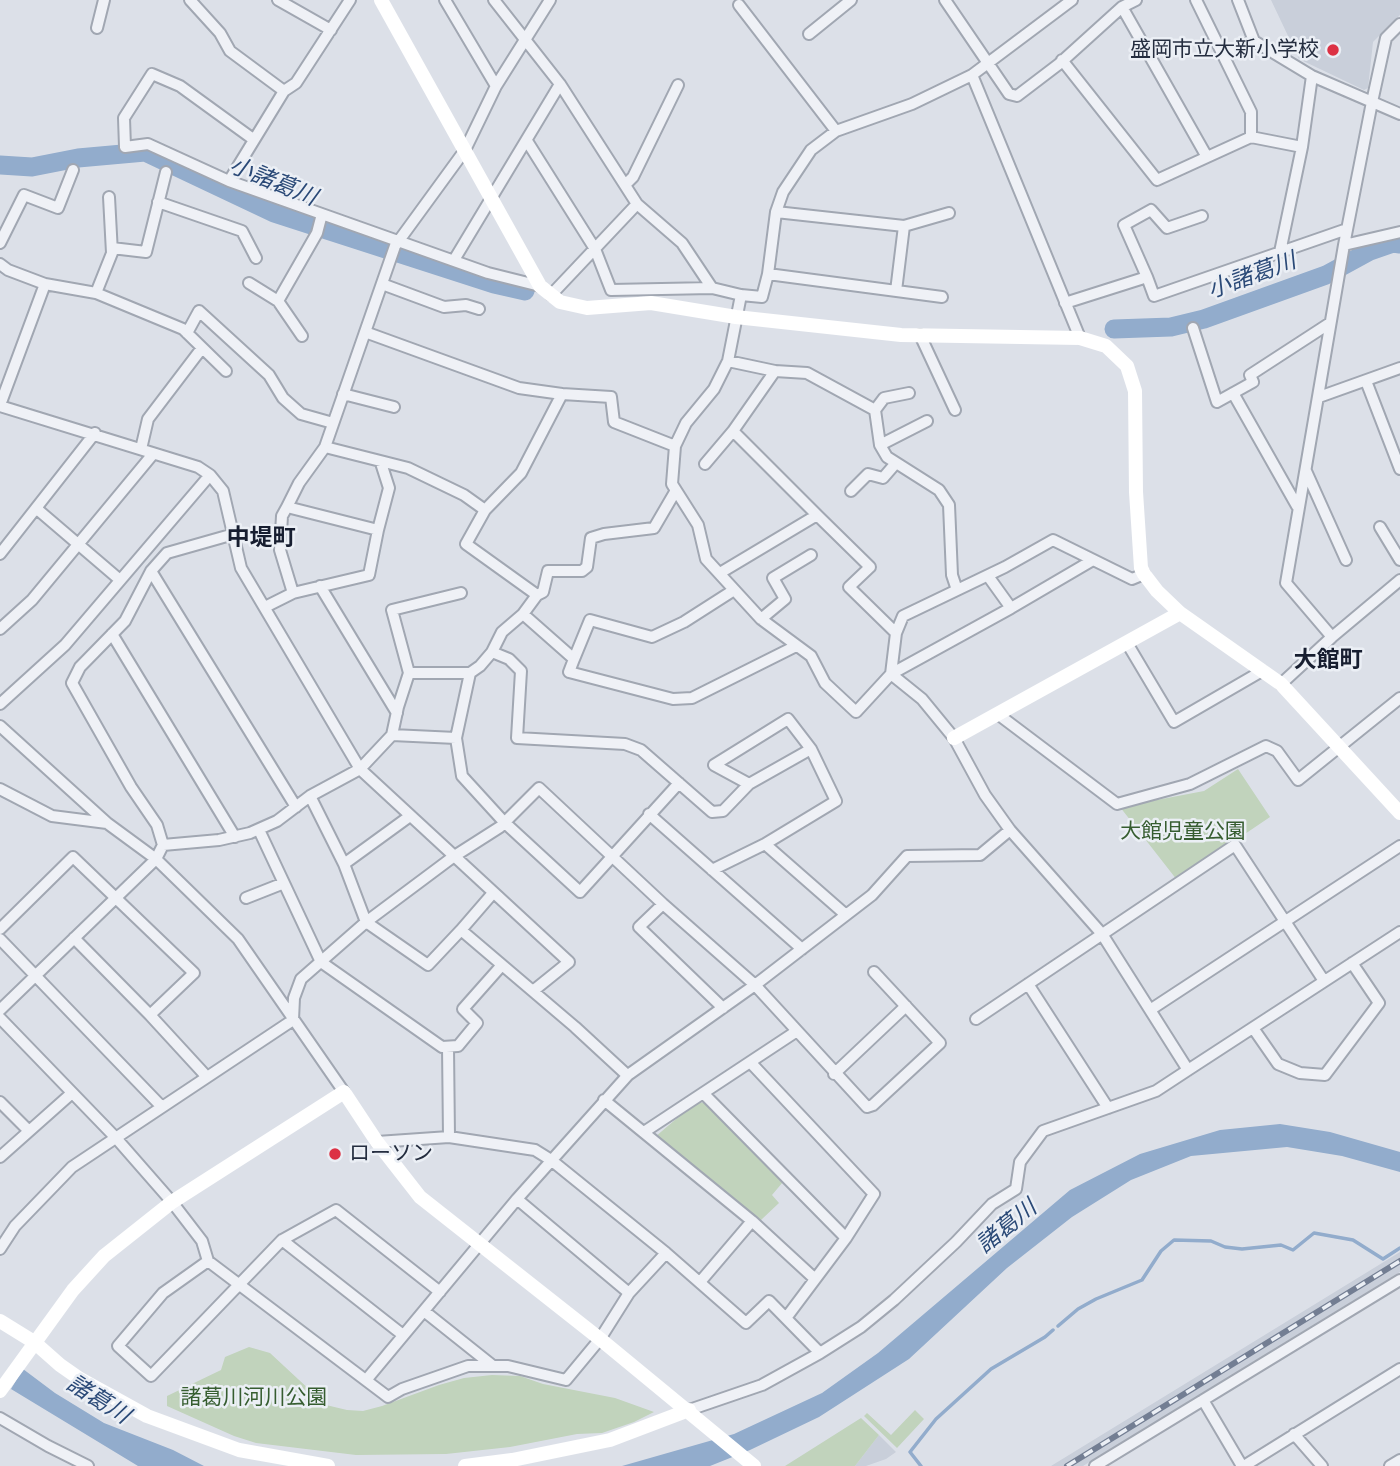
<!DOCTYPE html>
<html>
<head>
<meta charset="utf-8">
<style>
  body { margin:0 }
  canvas { display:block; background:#dce0e8 }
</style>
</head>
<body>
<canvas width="1400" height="1466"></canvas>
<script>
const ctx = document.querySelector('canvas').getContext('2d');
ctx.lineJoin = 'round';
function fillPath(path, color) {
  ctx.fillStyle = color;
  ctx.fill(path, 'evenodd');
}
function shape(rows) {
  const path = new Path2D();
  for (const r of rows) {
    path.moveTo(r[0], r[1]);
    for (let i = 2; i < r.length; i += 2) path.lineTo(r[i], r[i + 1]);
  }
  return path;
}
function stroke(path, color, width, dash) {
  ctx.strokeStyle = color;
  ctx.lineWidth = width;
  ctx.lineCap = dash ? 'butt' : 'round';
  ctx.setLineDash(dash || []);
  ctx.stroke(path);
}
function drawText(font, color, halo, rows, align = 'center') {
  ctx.font = font + ' "Open Sans","Noto Sans JP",sans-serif';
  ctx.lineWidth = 5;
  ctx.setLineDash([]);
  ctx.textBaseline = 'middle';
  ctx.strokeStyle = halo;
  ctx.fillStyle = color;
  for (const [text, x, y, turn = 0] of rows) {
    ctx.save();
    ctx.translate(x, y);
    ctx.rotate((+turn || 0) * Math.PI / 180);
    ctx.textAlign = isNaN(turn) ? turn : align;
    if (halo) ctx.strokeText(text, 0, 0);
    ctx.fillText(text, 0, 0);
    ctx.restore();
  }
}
fillPath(shape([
  [1271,0,1400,0,1400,15,1373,42,1368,88,1364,90,1299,59],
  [1400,1252,1400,1272,1083,1466,1051,1466],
  [879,1435,896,1452,886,1459,866,1466,855,1466]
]), '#c9cfda');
fillPath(shape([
  [1238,769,1270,817,1177,880,1120,807,1204,791],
  [699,1102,708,1104,783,1182,772,1195,779,1203,761,1220,757,1221,655,1137,689,1108],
  [249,1347,270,1353,326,1405,347,1410,363,1411,382,1406,439,1385,464,1378,492,1375,520,1376,543,1384,615,1398,654,1412,634,1422,602,1433,577,1434,510,1447,446,1454,356,1455,256,1443,234,1436,167,1406,167,1396,221,1370,225,1357],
  [915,1410,924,1419,897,1448,864,1416,867,1413,891,1435],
  [861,1418,879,1435,855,1466,785,1466]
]), '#c1d3bc');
fillPath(shape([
  [1280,1124,1330,1132,1400,1152,1400,1172,1342,1156,1287,1147,1191,1156,1131,1180,1072,1217,1007,1268,909,1359,819,1417,750,1450,710,1466,622,1466,734,1434,822,1393,878,1353,1070,1190,1140,1154,1220,1130],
  [23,1369,55,1393,104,1423,173,1450,204,1466,138,1466,11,1389]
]), '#92accc');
stroke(shape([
  [1058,1326,1078,1309,1096,1299,1142,1280,1161,1251,1174,1240,1211,1241,1225,1247,1242,1249,1281,1245,1293,1250,1314,1233,1353,1240,1383,1259,1400,1248],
  [921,1466,910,1452,936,1419,991,1369,1045,1337,1053,1330]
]), '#92accc', 3.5);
stroke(shape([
  [0,165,32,167,78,158,145,152,274,213,494,284,525,291],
  [1114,329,1171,327,1204,319,1326,275,1370,251,1393,243,1400,244]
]), '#92accc', 19);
const street = shape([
  [190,0,220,33,230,51,284,91],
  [278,0,331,30],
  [350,0,296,83,284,91,229,181,488,273,540,286],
  [445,0,496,86],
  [494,0,560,84,637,204,682,243,712,288,741,295,762,297,768,274,776,212,783,192,811,150,836,131,912,104,972,75,1072,0],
  [945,0,1009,94,1017,96,1059,64,1122,7,1136,0],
  [1196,0,1251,112,1251,137],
  [1238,0,1254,41,1312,76,1400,114],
  [739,5,836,131],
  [1122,7,1207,157],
  [97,28,104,0],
  [809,34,851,0],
  [1223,55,1254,41],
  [1062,60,1157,180,1251,137,1302,147],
  [972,75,1080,338],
  [527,141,595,249,611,290,712,288],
  [229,181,148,144,125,147,124,118,152,74,180,86,253,139],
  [625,185,633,177,678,85],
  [158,202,242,231,256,258],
  [776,212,904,226,949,213],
  [0,243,24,195,58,208,73,170],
  [1344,245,1400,232],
  [112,248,146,252,166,172],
  [1280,252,1302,147,1312,76],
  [454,260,560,84],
  [0,264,8,270,45,284,0,405],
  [768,274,942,297],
  [1147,277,1154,296,1347,229],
  [249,283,278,301],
  [45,284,96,293,183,329,226,371],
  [382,284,444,307,466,305,479,309],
  [896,291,904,226],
  [96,293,112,253,109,197],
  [551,295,637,204],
  [741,295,728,361,714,389,686,423,675,446,672,484,698,525,706,559,761,619,811,656,825,683,856,712,891,674,922,699,954,738,985,795,1010,830,1102,934,1188,1070,1400,932],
  [1065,303,1147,277,1124,225,1151,210,1167,228,1202,216],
  [1193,328,1217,402,1253,382,1250,375,1330,323],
  [365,332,519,388,562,394],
  [187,333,199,311,269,375,283,398,301,414,333,423],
  [920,335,955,410],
  [302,336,278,301,317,233,322,214],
  [728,361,775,371],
  [1366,381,1400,469],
  [1233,393,1297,506],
  [343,394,394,407],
  [1319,397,1400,368],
  [0,406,198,467,210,475,223,491,241,568,360,769,569,962,533,991],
  [875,410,880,445,887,457,939,490,949,505,952,575,957,590],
  [880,445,927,421],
  [141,449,148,419,202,348],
  [381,463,389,488,378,530,287,507,299,483,325,447,395,246,465,150,496,86,550,0],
  [705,464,733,431],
  [1306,471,1346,560],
  [851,491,868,474,883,478,896,463],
  [37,509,120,580],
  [485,510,521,473,562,394,611,397,614,422,675,446],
  [817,515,870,567,849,587,896,633,891,674],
  [1380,527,1400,560],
  [0,554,95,433],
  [151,571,296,807],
  [720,573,817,515,733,431,775,371,807,373,875,410,884,398,909,393],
  [988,576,1011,608],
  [320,586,397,713],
  [293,593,369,575,378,530],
  [537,595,543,592,548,571,582,571,587,567,591,538,604,534,654,528,675,492],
  [265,607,293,593,280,550,282,516,287,507],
  [523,614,574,659,569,672,673,699,692,698,796,646],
  [761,619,785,599,773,578,811,555],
  [0,629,32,600,153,454],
  [896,633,903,616,1005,567,1053,540,1132,579,1144,574],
  [112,634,235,837],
  [1332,637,1286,583,1344,245,1372,102,1386,38,1400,24],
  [1127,643,1174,722,1262,671],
  [492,652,509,659,521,671,517,738,625,744,641,750,712,812,723,811,749,784,714,765,788,719,811,749,836,801,765,844,712,870],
  [574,659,590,620,652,637,684,622,734,590],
  [409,673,392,610,461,593],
  [470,673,456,738,462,776,504,822,580,892,679,783],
  [891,674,1011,608,1093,560],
  [1281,684,1332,637,1400,580],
  [0,704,65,645,210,475],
  [999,715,1117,804,1190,784,1266,746,1277,751,1298,780,1400,698],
  [0,726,107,823],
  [392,735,456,738],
  [749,784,811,749],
  [0,789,52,816,107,823,156,859,238,939,344,1092],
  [310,796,344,864,366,922,428,965,461,930,575,1027,627,1075],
  [649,814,802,949],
  [259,830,321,962,442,1047,458,1046,477,1023,463,1009,502,965],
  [765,844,846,915],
  [163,845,219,840,250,833,277,821,310,796,360,769,392,735,398,707,409,673,470,673,480,666,492,652,502,632,523,614,537,595,466,544,485,510,464,495,408,468,325,447],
  [344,864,410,816],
  [246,898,284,883],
  [663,904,639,927,723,1008],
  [0,929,73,857,194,973,150,1015],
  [461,930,493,893],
  [74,938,150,1015,207,1077],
  [0,939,162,1107],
  [1028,984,1108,1108],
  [0,1010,156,859,163,845,157,825,131,787,72,683,80,667,125,621,151,571,167,553,234,534],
  [1150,1010,1400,846],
  [0,1018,116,1138,172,1202,202,1241,208,1261,388,1397,402,1389,468,1366,508,1366,566,1380,600,1339,629,1293,666,1253],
  [976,1019,1235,845,1324,981],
  [1253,1028,1278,1064,1300,1073,1325,1075,1379,1003,1352,963],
  [448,1047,449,1137],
  [751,1063,874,1194,846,1238,786,1318],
  [834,1074,906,1006],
  [703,1093,846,1238],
  [604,1100,752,1221,815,1279],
  [0,1102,28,1130],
  [644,1132,797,1031],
  [377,1142,449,1137,535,1150,551,1160,666,1253,746,1323,769,1301,820,1353],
  [0,1157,72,1093],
  [517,1199,629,1293],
  [282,1240,403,1335],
  [0,1249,15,1226,72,1167,293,1020,294,998,301,979,366,922,453,857,500,827,539,788,663,904,755,985,867,1107,873,1105,940,1043,874,972],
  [208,1261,163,1293,118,1346,151,1376,282,1240,336,1210,440,1292],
  [700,1282,752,1221],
  [424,1311,493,1366],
  [367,1379,517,1199,628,1075,755,985,872,895,907,856,980,855,1010,830],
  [1203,1400,1242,1466],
  [689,1410,762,1385,820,1353,861,1327,894,1300,956,1242,992,1204,1016,1189,1020,1162,1043,1131,1156,1091,1188,1070],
  [0,1418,48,1446,88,1466],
  [1294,1434,1322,1466],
  [1095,1466,1400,1280],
  [1244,1466,1400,1369],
  [1390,1466,1400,1460]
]);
stroke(street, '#a1a7b2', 14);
stroke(street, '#eff1f6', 10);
stroke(shape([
  [381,0,540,286,560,302,587,308,651,303,736,317,901,335,1080,338,1106,346,1127,366,1135,391,1136,492,1141,568,1144,574,1157,591,1180,613,1281,684,1400,813],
  [954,738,1180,613],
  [0,1321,34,1342,60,1365,80,1379,147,1416,239,1450,328,1466],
  [0,1391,73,1290,104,1256,172,1202,344,1092,377,1142,420,1197,600,1339,754,1466],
  [465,1466,512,1460,610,1440,689,1410]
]), '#fff', 14);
const rail = shape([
  [1067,1466,1400,1261]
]);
stroke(rail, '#737e93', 6);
stroke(rail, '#ebeff5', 3.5, [10]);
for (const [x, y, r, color] of [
  [1333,50,7,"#dc3144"],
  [335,1154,7,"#dc3144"]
]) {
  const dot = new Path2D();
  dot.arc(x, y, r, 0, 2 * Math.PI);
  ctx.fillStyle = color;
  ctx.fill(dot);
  stroke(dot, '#ebeff5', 2.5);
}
drawText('21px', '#242d3f', '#ebeff5', [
  ["盛岡市立大新小学校",1319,50],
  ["ローソン",349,1154,"left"]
], 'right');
drawText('21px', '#365d30', '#ebeff5', [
  ["大館児童公園",1183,832],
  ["諸葛川河川公園",254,1398]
]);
drawText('italic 23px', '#2a4977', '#ebeff5', [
  ["小諸葛川",273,182,22],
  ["小諸葛川",1252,276,-20],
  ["諸葛川",1007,1227,-39],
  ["諸葛川",98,1400,32]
]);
drawText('bold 23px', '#171e30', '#ebeff5', [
  ["中堤町",261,538],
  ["大館町",1328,660]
]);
</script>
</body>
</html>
